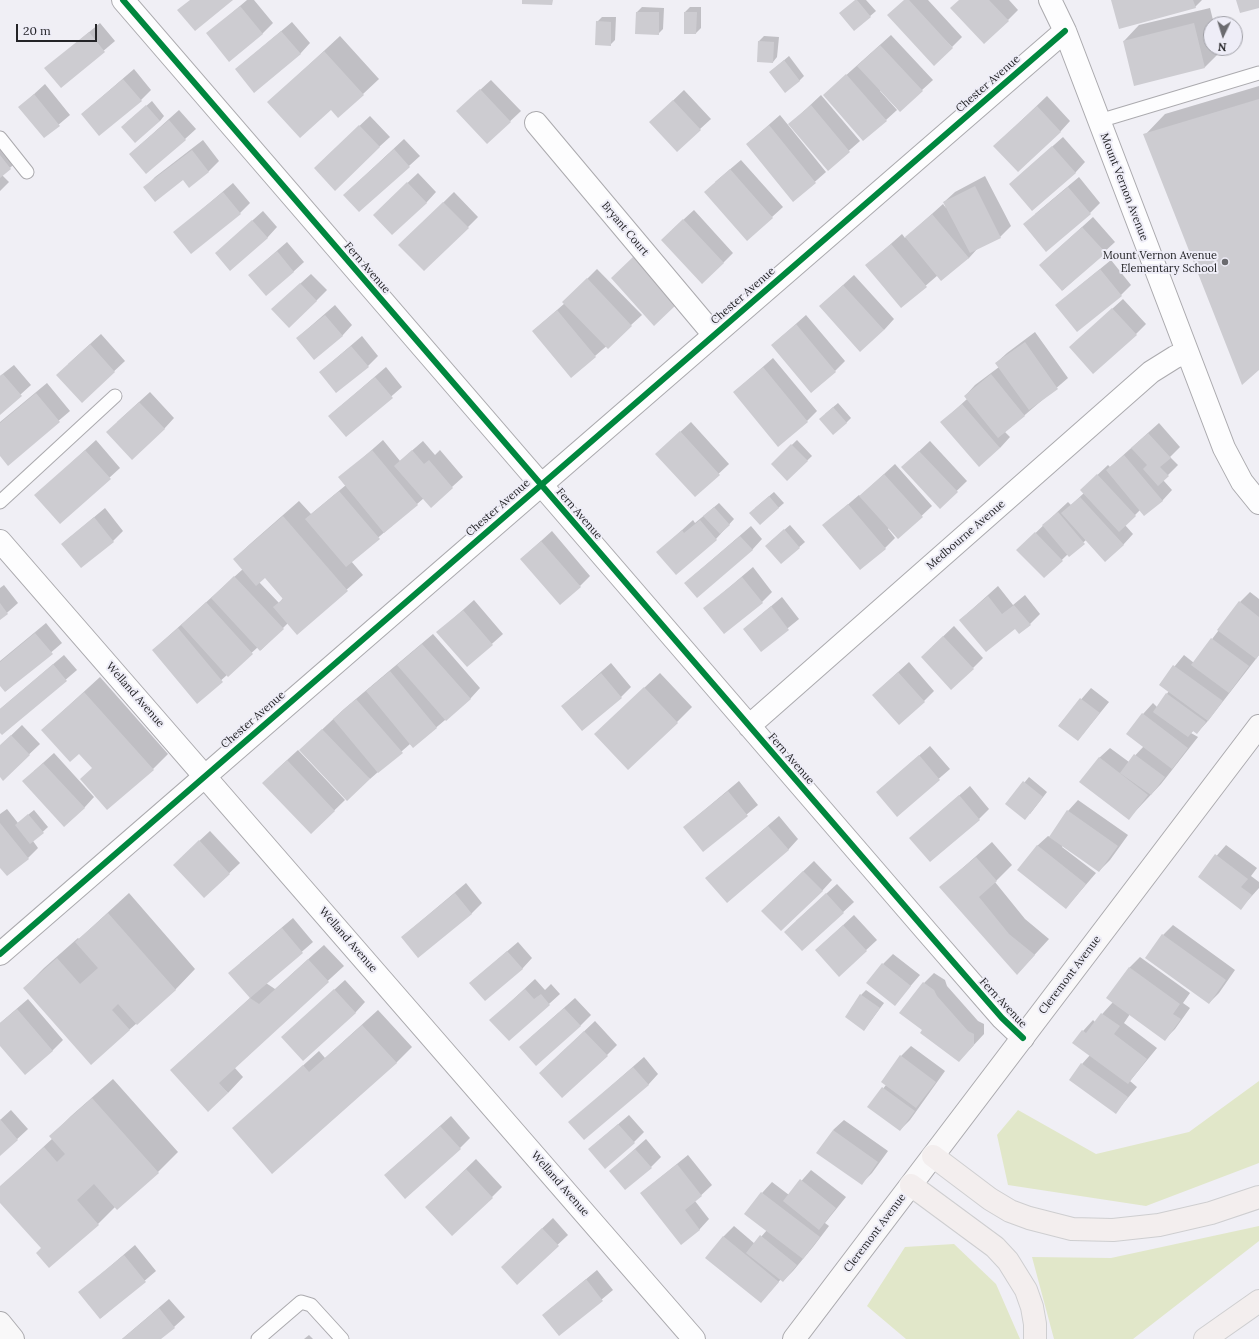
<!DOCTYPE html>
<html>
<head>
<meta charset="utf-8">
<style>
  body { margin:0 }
  #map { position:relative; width:1259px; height:1339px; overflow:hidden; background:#f0eff5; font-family:Lora,serif }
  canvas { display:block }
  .north { position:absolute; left:1203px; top:16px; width:40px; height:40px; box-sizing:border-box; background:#eeedf7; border:1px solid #9d9da4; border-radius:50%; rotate:184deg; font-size:11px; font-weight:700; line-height:16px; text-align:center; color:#242427 }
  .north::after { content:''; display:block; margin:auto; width:14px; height:18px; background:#6b6b6f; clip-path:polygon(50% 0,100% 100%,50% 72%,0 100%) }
  .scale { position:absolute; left:16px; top:24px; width:81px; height:18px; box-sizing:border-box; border:2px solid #242427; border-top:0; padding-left:5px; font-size:12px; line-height:14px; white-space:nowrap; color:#242427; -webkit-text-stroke:3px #eeedf7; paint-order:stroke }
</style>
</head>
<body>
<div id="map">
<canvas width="1259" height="1339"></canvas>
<div class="north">N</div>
<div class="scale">20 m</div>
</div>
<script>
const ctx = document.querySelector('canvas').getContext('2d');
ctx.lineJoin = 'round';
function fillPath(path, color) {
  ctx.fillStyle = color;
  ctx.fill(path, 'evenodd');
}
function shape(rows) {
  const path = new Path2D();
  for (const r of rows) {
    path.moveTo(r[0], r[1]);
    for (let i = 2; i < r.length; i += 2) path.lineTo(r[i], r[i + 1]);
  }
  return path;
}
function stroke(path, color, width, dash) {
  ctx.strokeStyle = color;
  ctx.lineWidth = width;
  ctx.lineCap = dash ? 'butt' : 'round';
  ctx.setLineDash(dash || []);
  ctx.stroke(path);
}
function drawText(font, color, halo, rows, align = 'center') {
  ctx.font = font + ' Lora,serif';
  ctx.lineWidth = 4;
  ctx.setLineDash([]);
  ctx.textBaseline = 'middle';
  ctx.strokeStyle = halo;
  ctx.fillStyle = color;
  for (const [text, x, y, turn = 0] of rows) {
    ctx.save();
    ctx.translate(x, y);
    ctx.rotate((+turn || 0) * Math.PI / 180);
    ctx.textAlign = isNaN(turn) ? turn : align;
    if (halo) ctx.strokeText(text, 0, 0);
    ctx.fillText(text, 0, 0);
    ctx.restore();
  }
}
fillPath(shape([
  [1259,1081,1259,1163,1146,1206,1008,1185,997,1135,1018,1110,1096,1154,1189,1132],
  [1259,1226,1259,1241,1133,1339,1054,1339,1032,1257,1111,1258],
  [954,1244,996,1284,1020,1339,906,1339,867,1306,905,1247]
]), '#e1e7c9');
fillPath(shape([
  [247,0,254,0,273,23,262,34,207,34],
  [855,0,866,0,876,11,854,30],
  [904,0,928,0,962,37,952,47],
  [960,0,1009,0,1018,10,1008,20],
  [1112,0,1202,0,1195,7],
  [642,7,664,8,663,29,658,34,636,33,637,12],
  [690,7,701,7,701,28,696,33,685,33,685,12],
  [1210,8,1214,24,1211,24,1211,48,1220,48,1220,52,1205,67,1135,85,1124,41,1139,25],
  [602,17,616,17,615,40,610,45,597,22],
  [292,22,310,43,300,54,236,69],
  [100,23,115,41,61,87,46,68],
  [891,35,933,80,900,110,882,90,880,91,897,110,886,120,824,95],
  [340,36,379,79,363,94,338,117,331,109,269,102],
  [764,36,779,37,777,57,773,62,759,41],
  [789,56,804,76,799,81,770,72],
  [134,69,151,90,141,100,82,114],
  [491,80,521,111,487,143,468,101],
  [45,84,70,115,44,137,20,107],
  [1259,86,1259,368,1145,135,1165,114],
  [684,90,711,119,677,150,661,112],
  [821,95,860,141,828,169,790,124],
  [1047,96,1070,121,1060,132,1005,136],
  [152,101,164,116,160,121,127,122],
  [179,110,196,129,185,139,130,154],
  [780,115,826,172,793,201,747,144],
  [370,116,390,137,379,147,325,158],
  [0,133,21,158,2,175,9,182,0,191],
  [1063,137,1085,162,1075,173,1010,184],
  [404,139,420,156,359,211,344,195],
  [203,140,219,161,209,171,189,186,183,179,144,188,155,177],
  [741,160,783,207,772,217,715,182],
  [418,173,436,192,426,203,384,205],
  [985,176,1011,226,1000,237,978,248,969,258,938,275,901,307,867,265,902,234,905,238,943,204,946,208,944,202,955,192],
  [1079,177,1100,203,1090,213,1035,214],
  [233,183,250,203,240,213,175,232],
  [454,192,478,217,468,227,400,245],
  [694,210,733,253,723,263,672,230],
  [263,211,277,227,267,238,216,253],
  [1093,217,1115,242,1063,290,1051,255],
  [287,242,304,262,293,272,249,275],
  [644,248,686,295,612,278],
  [1111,260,1131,285,1121,295,1056,305],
  [597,269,642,315,631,325,595,356,533,331,565,303,564,302],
  [311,274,327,290,316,301,283,299],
  [854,275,894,319,884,330,820,306],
  [1123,299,1146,324,1136,334,1081,337],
  [335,305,352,325,342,336,297,338],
  [806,315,845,361,835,371,772,345],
  [1035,332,1068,378,1005,432,1010,437,1000,448,942,422,967,399,965,396,975,385,999,367,996,363,1007,353],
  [101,334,125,361,82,401,68,364],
  [362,336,378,356,368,366,320,372],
  [773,358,817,411,807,421,734,392],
  [14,365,31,385,0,413,0,376],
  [386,367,402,387,346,436,329,416],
  [47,383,70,411,8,464,0,455,0,422],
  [150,392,174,418,164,429,117,422],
  [838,403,851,418,846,423,825,414],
  [691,422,729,464,695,496,667,444],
  [1159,423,1180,447,1170,457,1178,465,1163,480,1172,490,1162,501,1140,510,1125,525,1133,534,1123,545,1086,540,1069,555,1068,554,1044,577,1018,550,1054,515,1068,502,1071,505,1084,493,1092,480,1108,465,1110,467],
  [96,440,120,468,60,523,36,495],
  [383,440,400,461,423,441,435,455,440,450,463,477,431,506,424,498,351,561,363,575,297,634,288,623,261,650,258,647,197,702,153,650,243,569,234,559,250,544,299,501,311,514,346,485,340,478],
  [265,577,283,598,279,603,259,582],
  [797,440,812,456,787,480,772,464],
  [930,441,967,481,940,507,913,457],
  [895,464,932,506,898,538,889,528,888,529,895,538,885,548,824,525,859,495,860,496],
  [774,492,784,503,760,524,755,508],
  [719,503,734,519,716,539,676,574,658,552,693,520,695,523],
  [105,508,123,531,113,541,62,544],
  [790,525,805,542,781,563,771,541],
  [751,526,762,539,752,550,685,583],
  [552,531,590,576,580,586,521,559],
  [753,567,772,592,762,602,705,608],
  [4,585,18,603,0,619,0,588],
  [998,586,1013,605,1025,595,1040,614,1030,624,1015,627,960,620],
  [1250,592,1259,599,1259,655,1207,722,1197,733,1194,730,1191,733,1198,737,1161,784,1129,818,1099,758,1110,748,1129,762,1144,746,1143,714,1153,703,1157,707,1169,691,1160,684,1184,655,1194,663,1240,602],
  [782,597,799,619,761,650,744,629],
  [474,600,503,634,467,666,438,632],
  [46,623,62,643,6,691,0,684,0,661],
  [954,626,983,658,973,668,932,647],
  [433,634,480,688,470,699,413,747,410,744,370,779,311,740,344,709],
  [64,655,77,670,2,734,0,731,0,709],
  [909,662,934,691,924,701,873,695],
  [611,663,631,687,621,697,562,706],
  [660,673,692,707,677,722,611,719],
  [100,677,168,754,153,769,79,753,42,730],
  [1091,688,1109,702,1078,740,1059,725],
  [22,725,40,744,3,779,0,776,0,746],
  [930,746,950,769,897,815,877,792],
  [298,750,345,800,311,833,274,772],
  [54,753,94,797,84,808,34,771],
  [1029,777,1047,792,1030,814,1007,804],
  [739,781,758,805,703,851,684,827],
  [970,786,989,809,979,819,910,838],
  [1078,800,1128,835,1110,860,1099,871,1063,845,1062,847,1096,873,1066,908,1037,846,1048,836,1050,837,1068,811],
  [7,809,18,823,34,810,48,827,33,841,38,848,28,858,0,866,0,814],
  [779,816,798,839,788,850,707,878],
  [210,831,240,863,204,897,184,855],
  [992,842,1012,865,995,882,1025,919,1049,939,1017,974,941,887],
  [1226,845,1257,868,1251,876,1259,882,1259,888,1241,908,1199,876],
  [814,861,832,880,822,891,772,901],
  [466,883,482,903,471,914,402,937],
  [837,884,854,902,802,950,796,921],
  [129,893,195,969,175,990,129,1030,24,988,44,968,78,938,79,939],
  [854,915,877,940,839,975,827,940],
  [293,918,313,942,266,983,275,989,324,945,344,966,234,1067,243,1077,228,1093,187,1055,250,998,240,963],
  [1173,925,1235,970,1219,993,1209,1003,1163,935],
  [518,942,532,958,522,969,470,983],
  [893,954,920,975,895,1004,883,964],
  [1140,957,1190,993,1183,1003,1190,1008,1175,1029,1165,1039,1130,1014,1124,1023,1157,1048,1130,1081,1137,1087,1116,1112,1082,1064,1090,1055,1083,1031,1093,1020,1095,1022,1113,1002,1108,997,1130,967],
  [934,973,945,980,947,986,978,1021,984,1024,984,1034,959,1061,923,1030,924,983],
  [535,979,545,990,551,984,560,994,509,1040,491,1020],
  [345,980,365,1002,355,1013,282,1037],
  [866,990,884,1003,864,1030,861,995],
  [575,998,591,1015,580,1026,531,1037],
  [28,999,63,1040,52,1051,0,1044,0,1023],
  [378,1010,412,1047,396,1063,233,1129,319,1051,325,1058],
  [595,1021,617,1045,607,1055,540,1073],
  [911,1046,945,1071,910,1120,900,1130,869,1106,886,1085,901,1056],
  [644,1057,658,1074,648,1085,570,1122],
  [113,1079,178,1152,158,1172,115,1207,98,1224,42,1248,0,1201,0,1187,53,1138,51,1136,71,1116],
  [11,1110,28,1129,0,1155,0,1120],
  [629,1115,644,1132,634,1142,589,1149],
  [451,1116,470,1138,460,1148,385,1175],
  [844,1120,888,1151,872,1173,862,1183,833,1130],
  [646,1139,661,1157,651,1167,610,1171],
  [688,1155,712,1185,695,1201,709,1219,699,1230,641,1193],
  [476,1159,502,1187,492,1197,426,1207],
  [811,1170,846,1197,825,1223,829,1226,813,1247,793,1271,783,1281,781,1279,761,1302,723,1237,734,1226,755,1244,767,1230,762,1193,772,1182,789,1195],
  [553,1218,568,1235,517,1283,512,1257],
  [135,1245,156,1271,101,1318,80,1292],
  [597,1270,613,1290,559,1335,543,1315],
  [169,1299,185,1317,174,1327,160,1339,122,1339],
  [309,1335,313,1339,304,1339]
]), '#0003');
fillPath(shape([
  [190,0,233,0,195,31,177,10],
  [522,0,553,0,552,5,522,4],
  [855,0,857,0,871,17,854,31,839,13],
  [904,0,909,0,953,48,934,66,887,15],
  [959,0,989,0,1009,21,984,44,950,8],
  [1111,0,1193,0,1196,8,1119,29],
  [1236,0,1259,0,1259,8,1240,13],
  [240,6,263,34,229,62,206,33],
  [636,12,659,12,659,35,635,34],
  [684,12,697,12,696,34,684,34],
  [596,21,611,22,611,46,595,45],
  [1194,23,1205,68,1134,86,1123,41],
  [281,31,301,54,254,93,235,69],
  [89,32,105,52,61,88,44,68],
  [758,41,774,42,773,63,757,62],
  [880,45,923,91,900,112,857,66],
  [324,51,364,95,338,118,331,110,300,138,267,102],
  [784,60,800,81,785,93,769,72],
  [846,74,887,121,863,141,823,95],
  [123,79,142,101,99,136,81,114],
  [480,89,511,122,487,144,456,111],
  [34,94,60,126,44,138,18,107],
  [1259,99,1259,370,1242,385,1143,134],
  [673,100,701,130,677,152,649,122],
  [146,105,160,121,135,143,121,127],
  [811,105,850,152,828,171,788,124],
  [1037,106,1061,132,1018,172,993,146],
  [169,120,186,140,146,174,129,154],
  [359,125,380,147,335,191,314,168],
  [769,125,816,183,793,202,746,144],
  [1052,146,1076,173,1032,211,1009,184],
  [394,149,410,167,359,212,343,195],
  [192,150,209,172,189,188,183,180,155,202,143,187],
  [0,155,11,169,0,178],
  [730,169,773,218,747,241,704,192],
  [407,182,427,203,392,235,373,215],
  [975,186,1001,238,970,253,943,202],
  [1068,187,1091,214,1046,252,1023,224],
  [223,192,241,214,191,254,173,232],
  [443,202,469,228,424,271,398,245],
  [932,214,969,258,941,281,905,237],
  [683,219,724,263,702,284,661,240],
  [252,220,268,238,230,271,215,253],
  [1082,227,1106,253,1062,291,1039,265],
  [891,244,927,287,901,308,865,265],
  [277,251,294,272,266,296,248,275],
  [633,257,676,305,654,326,611,278],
  [1100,269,1122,296,1077,332,1055,305],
  [587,278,632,326,608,349,562,302],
  [300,283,317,301,289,328,271,309],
  [843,285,884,330,860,352,819,306],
  [1112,308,1137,335,1093,374,1069,347],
  [557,310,596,357,571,378,532,331],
  [325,315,343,336,314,360,296,338],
  [796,324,836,372,811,393,771,345],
  [1025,342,1058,389,1029,410,995,363],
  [90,344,115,372,82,403,56,375],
  [351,346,369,367,336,393,319,372],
  [763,367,808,422,778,447,733,392],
  [3,374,22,396,0,415,0,376],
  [991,374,1025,416,998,438,964,396],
  [375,377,393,398,346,437,328,416],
  [36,393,60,422,8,466,0,456,0,423],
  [139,402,165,429,132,460,106,432],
  [962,404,1000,448,979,467,940,422],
  [833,407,847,423,833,435,819,419],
  [680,431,720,475,695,497,655,454],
  [1148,433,1171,458,1160,467,1169,476,1158,486,1143,469,1147,465,1131,448],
  [791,444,808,461,787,481,771,464],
  [85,450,111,479,60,524,34,495],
  [372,450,418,505,384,533,338,477],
  [412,450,424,464,429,460,453,488,431,508,394,466],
  [919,451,958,492,940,509,901,467],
  [1124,455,1163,501,1144,516,1106,470],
  [884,474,923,517,898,539,859,496],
  [1097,474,1136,516,1119,532,1080,490],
  [339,491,380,539,346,567,305,519],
  [769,496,779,508,760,525,749,513],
  [1080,497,1124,545,1105,562,1061,513],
  [848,504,886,549,860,570,822,525],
  [714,507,730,525,720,534,703,516],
  [1058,512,1085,544,1069,557,1042,525],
  [283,516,348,591,297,635,273,607,283,599,265,578,256,586,233,559],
  [94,517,114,542,81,568,61,544],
  [700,520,717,540,676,575,656,552,682,530,684,533],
  [784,529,800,548,781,564,765,546],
  [1035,532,1063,561,1044,578,1016,550],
  [740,536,753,550,697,598,684,583],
  [541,541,581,587,560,605,520,559],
  [234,576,284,629,260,651,211,598],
  [742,577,763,603,724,634,703,608],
  [988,596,1002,614,1014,605,1031,625,1019,634,1015,629,986,652,959,620],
  [1239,601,1259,617,1259,655,1256,659,1217,630],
  [206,602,253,654,228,677,181,625],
  [0,603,8,614,0,620],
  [771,606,789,630,761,652,743,629],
  [463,610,493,645,467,667,436,632],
  [178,628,223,682,197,704,152,650],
  [35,633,53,654,5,692,0,686,0,662],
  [943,636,974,669,951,690,921,657],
  [1211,638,1249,666,1229,693,1191,665],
  [422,644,471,699,446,721,397,665],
  [53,664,67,681,2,735,0,733,0,709],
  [1173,665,1223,701,1208,721,1159,685],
  [390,671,437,728,413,748,366,691],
  [898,672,925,702,899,725,872,695],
  [601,673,622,698,582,731,561,706],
  [644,687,678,723,628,770,594,734],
  [84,692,154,770,107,810,80,779,92,768,79,754,70,762,41,730],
  [1166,693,1206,722,1197,734,1193,731,1188,737,1153,712],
  [1080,698,1100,713,1078,741,1058,726],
  [356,699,403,753,378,773,333,719],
  [1142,713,1188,748,1172,769,1126,734],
  [322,729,370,779,347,801,299,750],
  [11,735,30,755,3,781,0,777,0,745],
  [1134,754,1165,777,1151,795,1120,773],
  [919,755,940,780,897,817,876,792],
  [1099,757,1148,795,1129,820,1079,782],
  [287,760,335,811,311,834,262,783],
  [43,763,85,808,64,827,22,781],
  [1023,781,1043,797,1025,820,1005,804],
  [728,791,748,816,703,852,683,827],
  [959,795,980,820,930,862,909,838],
  [1067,810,1118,846,1099,872,1049,837],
  [28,814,44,833,30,844,15,825],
  [0,823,29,859,7,876,0,868],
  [768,826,789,850,727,903,705,878],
  [199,840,230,874,204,898,173,865],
  [1037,845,1086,884,1066,909,1017,870],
  [1215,854,1248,879,1241,887,1252,895,1241,910,1198,877],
  [976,857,997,881,979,897,1009,934,1035,955,1017,975,939,887],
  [803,871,823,891,781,931,761,911],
  [455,893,472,914,418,958,401,937],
  [826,893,844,913,802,951,784,932],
  [108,913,176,990,137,1025,118,1004,112,1010,130,1030,91,1065,23,988,57,958,80,984,98,968,75,942],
  [843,925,867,951,839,977,815,950],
  [282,928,303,953,250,998,228,973],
  [1162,934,1226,980,1209,1004,1145,958],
  [507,951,523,969,485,1001,469,983],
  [308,959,329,982,219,1083,228,1093,208,1112,170,1070,250,998,259,1004],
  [882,963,911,986,895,1006,866,983],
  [1129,967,1180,1004,1173,1014,1181,1019,1165,1041,1106,998],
  [923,982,934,990,937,996,968,1031,974,1034,974,1045,959,1062,920,1033,922,1030,899,1013],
  [334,989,356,1013,303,1061,281,1037],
  [525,989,534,999,541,994,550,1005,509,1041,489,1020],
  [860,994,880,1008,864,1031,845,1017],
  [564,1008,581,1026,536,1066,519,1047],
  [17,1009,53,1051,25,1075,0,1046,0,1023],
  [1101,1013,1120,1026,1114,1034,1147,1059,1128,1084,1072,1043,1082,1030,1086,1033],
  [362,1025,397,1063,272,1174,232,1128,303,1065,309,1072],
  [584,1031,608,1056,562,1098,539,1073],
  [900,1055,936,1082,916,1108,881,1082],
  [1081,1063,1128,1097,1116,1114,1069,1080],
  [633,1067,649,1085,584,1140,568,1122],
  [882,1087,915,1111,900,1131,867,1107],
  [92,1098,159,1173,117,1210,94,1184,77,1200,99,1225,49,1268,36,1253,41,1248,0,1203,0,1186,44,1147,57,1162,65,1154,49,1136],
  [0,1119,18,1140,0,1156],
  [618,1124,635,1143,605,1169,588,1149],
  [440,1126,461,1149,405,1199,384,1175],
  [833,1130,878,1162,862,1185,816,1153],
  [635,1149,652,1168,625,1190,609,1171],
  [677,1164,702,1196,685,1210,700,1230,681,1245,640,1193],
  [466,1169,493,1198,452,1236,425,1207],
  [800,1179,836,1208,819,1230,783,1201],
  [761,1192,820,1237,803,1259,744,1214],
  [542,1228,559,1246,517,1285,501,1267],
  [760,1235,797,1265,783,1282,746,1253],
  [723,1236,779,1282,761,1303,705,1258],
  [124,1255,146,1282,100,1319,78,1292],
  [586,1279,603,1301,559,1336,542,1315],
  [159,1308,175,1328,161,1339,122,1339]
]), '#cdccd1');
const lane = shape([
  [1099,121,1259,73],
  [0,138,27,172],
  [0,502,115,396],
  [258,1339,301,1302,311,1305,342,1339]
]);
const street = shape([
  [123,0,928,933,1002,1018,1023,1038],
  [1050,0,1065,31,1224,448,1242,482,1259,503],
  [536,123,714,335],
  [0,541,694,1339],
  [749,726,1151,372,1175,357,1187,352],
  [0,954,1065,31]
]);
const secondary = shape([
  [0,1323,13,1339],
  [794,1339,1259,726]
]);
const highway = shape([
  [933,1156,990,1199,1010,1211,1029,1218,1072,1229,1113,1230,1159,1225,1211,1213,1259,1197],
  [911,1185,995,1247,1008,1261,1026,1290,1032,1307,1035,1324,1035,1339],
  [1205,1339,1259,1301]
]);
stroke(lane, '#abaaae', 15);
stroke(street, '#abaaae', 24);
stroke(secondary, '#abaaae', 24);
stroke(highway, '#ceced0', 24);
stroke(lane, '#fdfdfe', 13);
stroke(street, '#fdfdfe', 22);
stroke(secondary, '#f9f8f9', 22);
stroke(highway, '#f3eeee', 22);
stroke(shape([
  [123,0,928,933,1002,1018,1023,1038],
  [0,954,1065,31]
]), '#00873e', 6);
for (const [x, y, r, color] of [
  [1225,262,4,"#6b6b6f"]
]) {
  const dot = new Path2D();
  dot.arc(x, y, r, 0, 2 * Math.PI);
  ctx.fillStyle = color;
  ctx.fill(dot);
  stroke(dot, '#eeedf7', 1.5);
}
drawText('11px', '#242427', '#eeedf7', [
  ["Chester Avenue",988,84,-41],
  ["Mount Vernon Avenue",1124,187,69],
  ["Bryant Court",625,229,50],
  ["Fern Avenue",367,268,49],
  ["Chester Avenue",743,296,-41],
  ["Chester Avenue",498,508,-41],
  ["Fern Avenue",579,514,49],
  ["Medbourne Avenue",966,535,-41],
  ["Welland Avenue",135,695,49],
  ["Chester Avenue",253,720,-41],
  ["Fern Avenue",791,759,49],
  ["Welland Avenue",348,940,49],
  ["Cleremont Avenue",1070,975,-53],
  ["Fern Avenue",1003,1003,47],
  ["Welland Avenue",560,1184,49],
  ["Cleremont Avenue",875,1233,-53]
]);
drawText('11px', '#242427', '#eeedf7', [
  ["Mount Vernon Avenue",1217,256],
  ["Elementary School",1217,269]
], 'right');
</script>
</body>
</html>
